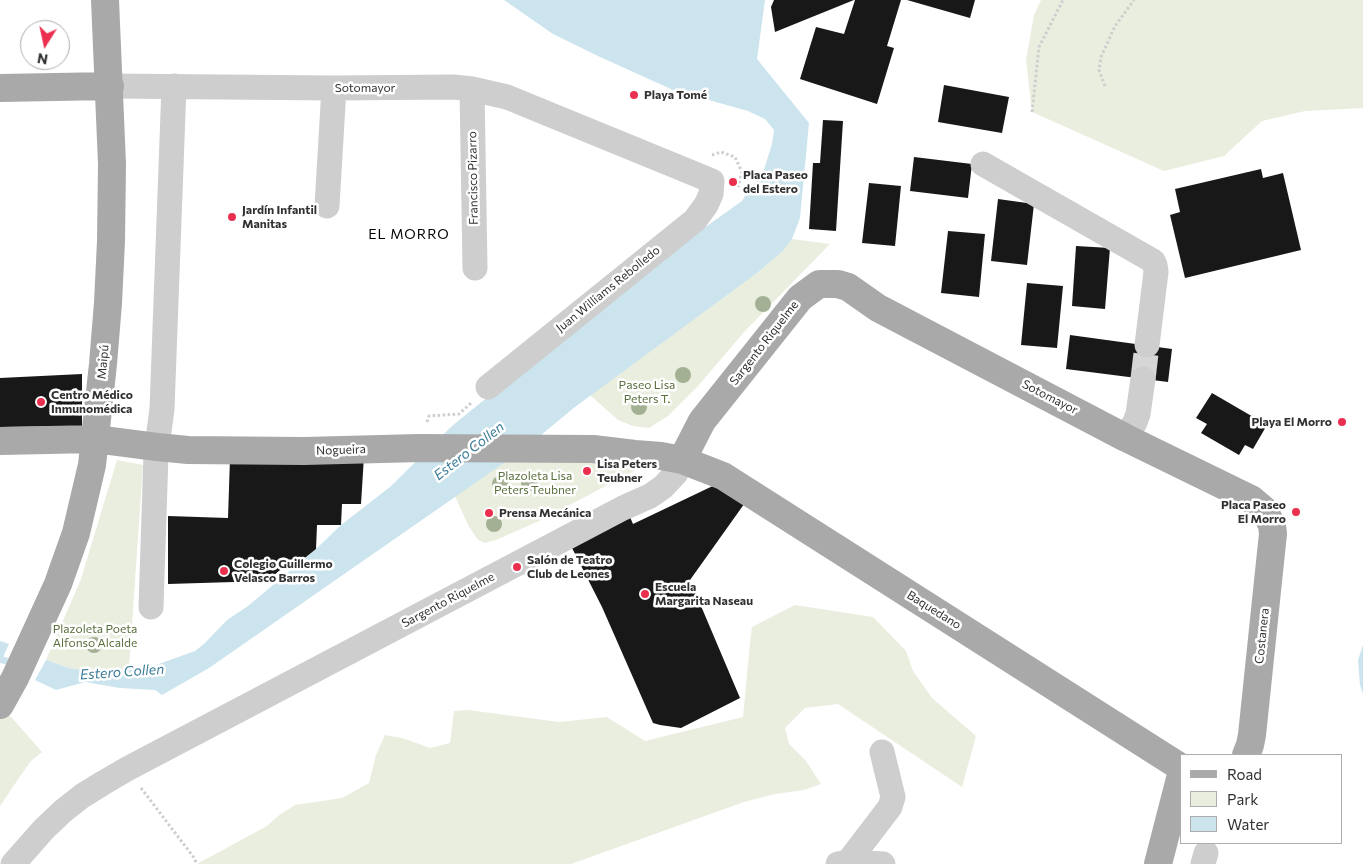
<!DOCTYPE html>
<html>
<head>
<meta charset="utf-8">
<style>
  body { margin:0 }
  #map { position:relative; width:1363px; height:864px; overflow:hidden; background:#fff; font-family:Commissioner,sans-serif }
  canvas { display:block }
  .legend { position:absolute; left:1180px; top:754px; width:162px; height:90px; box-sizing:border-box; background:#fff; border:1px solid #adadad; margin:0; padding:6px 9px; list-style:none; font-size:15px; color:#313131 }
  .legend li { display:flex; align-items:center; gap:10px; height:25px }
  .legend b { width:25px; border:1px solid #adadad }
  .north { position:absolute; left:20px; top:20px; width:50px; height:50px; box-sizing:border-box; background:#fff; border:1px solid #adadad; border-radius:50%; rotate:190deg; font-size:14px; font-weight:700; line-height:20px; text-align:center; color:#313131 }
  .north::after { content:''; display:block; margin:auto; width:18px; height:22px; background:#eb304f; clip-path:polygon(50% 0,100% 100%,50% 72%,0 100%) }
</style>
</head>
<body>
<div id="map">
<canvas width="1363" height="864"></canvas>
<ul class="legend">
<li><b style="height:6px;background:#a9a9a9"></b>Road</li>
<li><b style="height:14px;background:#e9eedf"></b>Park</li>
<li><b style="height:14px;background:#cbe4ee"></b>Water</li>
</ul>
<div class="north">N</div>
</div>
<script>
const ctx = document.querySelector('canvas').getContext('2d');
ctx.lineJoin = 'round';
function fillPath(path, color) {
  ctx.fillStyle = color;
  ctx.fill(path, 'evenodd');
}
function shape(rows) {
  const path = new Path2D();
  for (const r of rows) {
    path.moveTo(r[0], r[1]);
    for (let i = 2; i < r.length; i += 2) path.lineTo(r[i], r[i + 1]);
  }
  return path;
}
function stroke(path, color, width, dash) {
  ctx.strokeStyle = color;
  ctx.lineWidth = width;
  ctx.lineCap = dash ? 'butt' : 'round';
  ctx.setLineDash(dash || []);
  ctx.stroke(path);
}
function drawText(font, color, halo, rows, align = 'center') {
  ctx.font = font + ' Commissioner,sans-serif';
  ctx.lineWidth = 5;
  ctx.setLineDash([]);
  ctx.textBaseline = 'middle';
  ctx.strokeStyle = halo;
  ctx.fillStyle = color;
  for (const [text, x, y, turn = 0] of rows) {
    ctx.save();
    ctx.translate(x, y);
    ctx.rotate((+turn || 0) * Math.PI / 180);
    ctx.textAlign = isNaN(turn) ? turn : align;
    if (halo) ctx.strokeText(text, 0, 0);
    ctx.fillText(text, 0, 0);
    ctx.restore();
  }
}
fillPath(shape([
  [1041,0,1363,0,1363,108,1305,111,1262,121,1224,156,1164,171,1032,112,1026,60,1034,15],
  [792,239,830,244,744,332,699,385,668,416,649,428,633,426,618,420,590,395,757,273,783,251],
  [524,449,644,464,638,469,539,521,496,540,485,543,478,540,468,525,455,496],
  [117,460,143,465,129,668,104,671,90,671,69,668,46,660,81,579],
  [795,605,873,617,906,651,913,671,932,698,976,736,962,787,838,704,805,708,785,728,789,744,806,761,821,784,804,790,775,794,744,802,571,864,197,864,267,826,278,816,295,805,342,798,369,783,376,755,385,735,402,738,430,748,450,743,454,711,468,710,559,722,607,717,645,741,743,717,750,643,752,627],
  [5,710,42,752,31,761,21,775,0,806,0,719]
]), '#e9eedf');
fillPath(shape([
  [504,0,765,0,757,59,809,123,800,218,792,239,783,251,757,273,575,407,524,449,209,668,162,695,155,690,120,688,85,682,56,690,35,680,46,660,69,668,90,671,104,671,156,665,195,651,204,644,227,620,248,606,316,549,341,525,390,487,452,426,479,404,591,317,676,248,742,201,751,187,762,176,772,144,774,130,765,119,748,111,673,90,598,56,553,34],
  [0,641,9,644,0,664],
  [1363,645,1363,694,1360,685,1358,660]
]), '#cbe4ee');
stroke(shape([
  [0,659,16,664]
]), '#cbe4ee', 7);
fillPath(shape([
  [774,0,854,0,775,32,771,7],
  [855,0,901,0,887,46,894,48,877,104,800,79,816,27,844,34],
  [907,0,975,0,970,18],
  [944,85,1009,97,1002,133,938,122],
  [823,120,843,121,836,231,809,229,813,163,820,163],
  [914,157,972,164,968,198,910,191],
  [1261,169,1263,178,1283,173,1301,250,1185,278,1170,215,1180,212,1175,189],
  [869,183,901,186,895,246,862,243],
  [998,199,1034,204,1027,265,991,261],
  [948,231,985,234,979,297,941,293],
  [1076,246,1110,248,1105,309,1072,306],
  [1027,283,1063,286,1057,348,1021,345],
  [1070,335,1172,349,1168,382,1066,369],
  [82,374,82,426,0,427,0,378],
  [1212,393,1267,425,1253,449,1245,445,1239,455,1201,433,1207,424,1196,418],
  [364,456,361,504,342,504,341,525,317,525,316,549,296,565,292,560,267,581,168,584,168,516,228,518,230,458],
  [719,483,747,500,690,580,740,698,681,728,660,725,653,723,602,607,571,546,630,517,633,524]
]), '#181818');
stroke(shape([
  [1143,379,1147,345]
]), '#d6d6d6', 25, [25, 12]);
stroke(shape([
  [1105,86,1099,70,1101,57,1115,26,1134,0],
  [1032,112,1039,47,1063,0],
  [712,155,721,152,735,157,742,172,738,187],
  [427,422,429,416,459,414,471,403],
  [141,788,195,859,196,864]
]), '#cecece', 3, [2.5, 2.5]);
stroke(shape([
  [110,86,334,88,454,87,472,89,507,97,712,181,711,194,706,205,695,220,488,387],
  [472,89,475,268],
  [983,164,1153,261,1155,265,1156,272,1147,345],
  [327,206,334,88],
  [1126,438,1135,422,1138,414,1143,379],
  [151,607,156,454,162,409,174,86],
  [848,862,890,807,893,797,882,752],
  [13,864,44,829,63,811,82,796,103,783,127,769,623,508,650,496,663,487,676,473,682,460],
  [838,864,848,862,883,864],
  [1203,864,1206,853]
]), '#cecece', 25);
stroke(shape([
  [0,88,110,86],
  [0,441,95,439,157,447,188,450,304,451,420,448,593,449,635,454,661,456,682,460,723,476,1182,768],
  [682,460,702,421,800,298,819,284,838,284,848,287,878,308,1126,438,1251,499,1264,510,1272,525,1273,534,1272,543,1252,735,1250,745,1246,755],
  [0,705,15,678,58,584,76,533,92,465,103,364,108,303,111,241,112,164,105,0],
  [1158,864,1182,771]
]), '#a9a9a9', 28);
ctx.fillStyle = '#a4b094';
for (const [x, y] of [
  [763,304],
  [683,375],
  [639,407],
  [529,483],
  [500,484],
  [494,524],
  [94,645]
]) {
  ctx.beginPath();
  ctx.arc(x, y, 8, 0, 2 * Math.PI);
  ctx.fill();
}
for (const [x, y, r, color] of [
  [634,95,5,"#eb304f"],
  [733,182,5,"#eb304f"],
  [232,217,5,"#eb304f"],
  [41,402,5,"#eb304f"],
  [1342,422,5,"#eb304f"],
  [587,471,5,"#eb304f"],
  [1296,512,5,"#eb304f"],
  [489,513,5,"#eb304f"],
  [517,567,5,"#eb304f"],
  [224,571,5,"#eb304f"],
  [645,594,5,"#eb304f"]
]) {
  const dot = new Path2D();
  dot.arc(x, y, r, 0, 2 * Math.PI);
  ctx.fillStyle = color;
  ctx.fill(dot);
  stroke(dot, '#fff', 2);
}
drawText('12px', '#313131', '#fff', [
  ["Sotomayor",365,88],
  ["Francisco Pizarro",473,178,-91],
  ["Juan Williams Rebolledo",608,289,-39],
  ["Sargento Riquelme",764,343,-52],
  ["Maipú",103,362,-85],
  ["Sotomayor",1050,397,27],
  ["Nogueira",341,450,-2],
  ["Sargento Riquelme",448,600,-28],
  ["Baquedano",934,610,32],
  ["Costanera",1262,636,-84]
]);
drawText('bold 12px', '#313131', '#fff', [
  ["Playa Tomé",644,95],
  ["Placa Paseo",743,175],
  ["del Estero",743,189],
  ["Jardín Infantil",242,210],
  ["Manitas",242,224],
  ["Centro Médico",51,395],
  ["Inmunomédica",51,409],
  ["Playa El Morro",1332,422,"right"],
  ["Lisa Peters",597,464],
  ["Teubner",597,478],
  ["Placa Paseo",1286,505,"right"],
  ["El Morro",1286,519,"right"],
  ["Prensa Mecánica",499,513],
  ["Salón de Teatro",527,560],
  ["Club de Leones",527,574],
  ["Colegio Guillermo",234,564],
  ["Velasco Barros",234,578],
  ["Escuela",655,587],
  ["Margarita Naseau",655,601]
], 'left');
drawText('12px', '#596f3c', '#fff', [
  ["Paseo Lisa",647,385],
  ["Peters T.",647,399],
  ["Plazoleta Lisa",535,476],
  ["Peters Teubner",535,490],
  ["Plazoleta Poeta",95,629],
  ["Alfonso Alcalde",95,643]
]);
ctx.letterSpacing = '1px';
drawText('14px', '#000', '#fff', [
  ["EL MORRO",409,234]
]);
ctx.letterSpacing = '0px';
drawText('italic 14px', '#3b7c97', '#fff', [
  ["Estero Collen",469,451,-38],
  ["Estero Collen",122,672,-4]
]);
</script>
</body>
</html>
